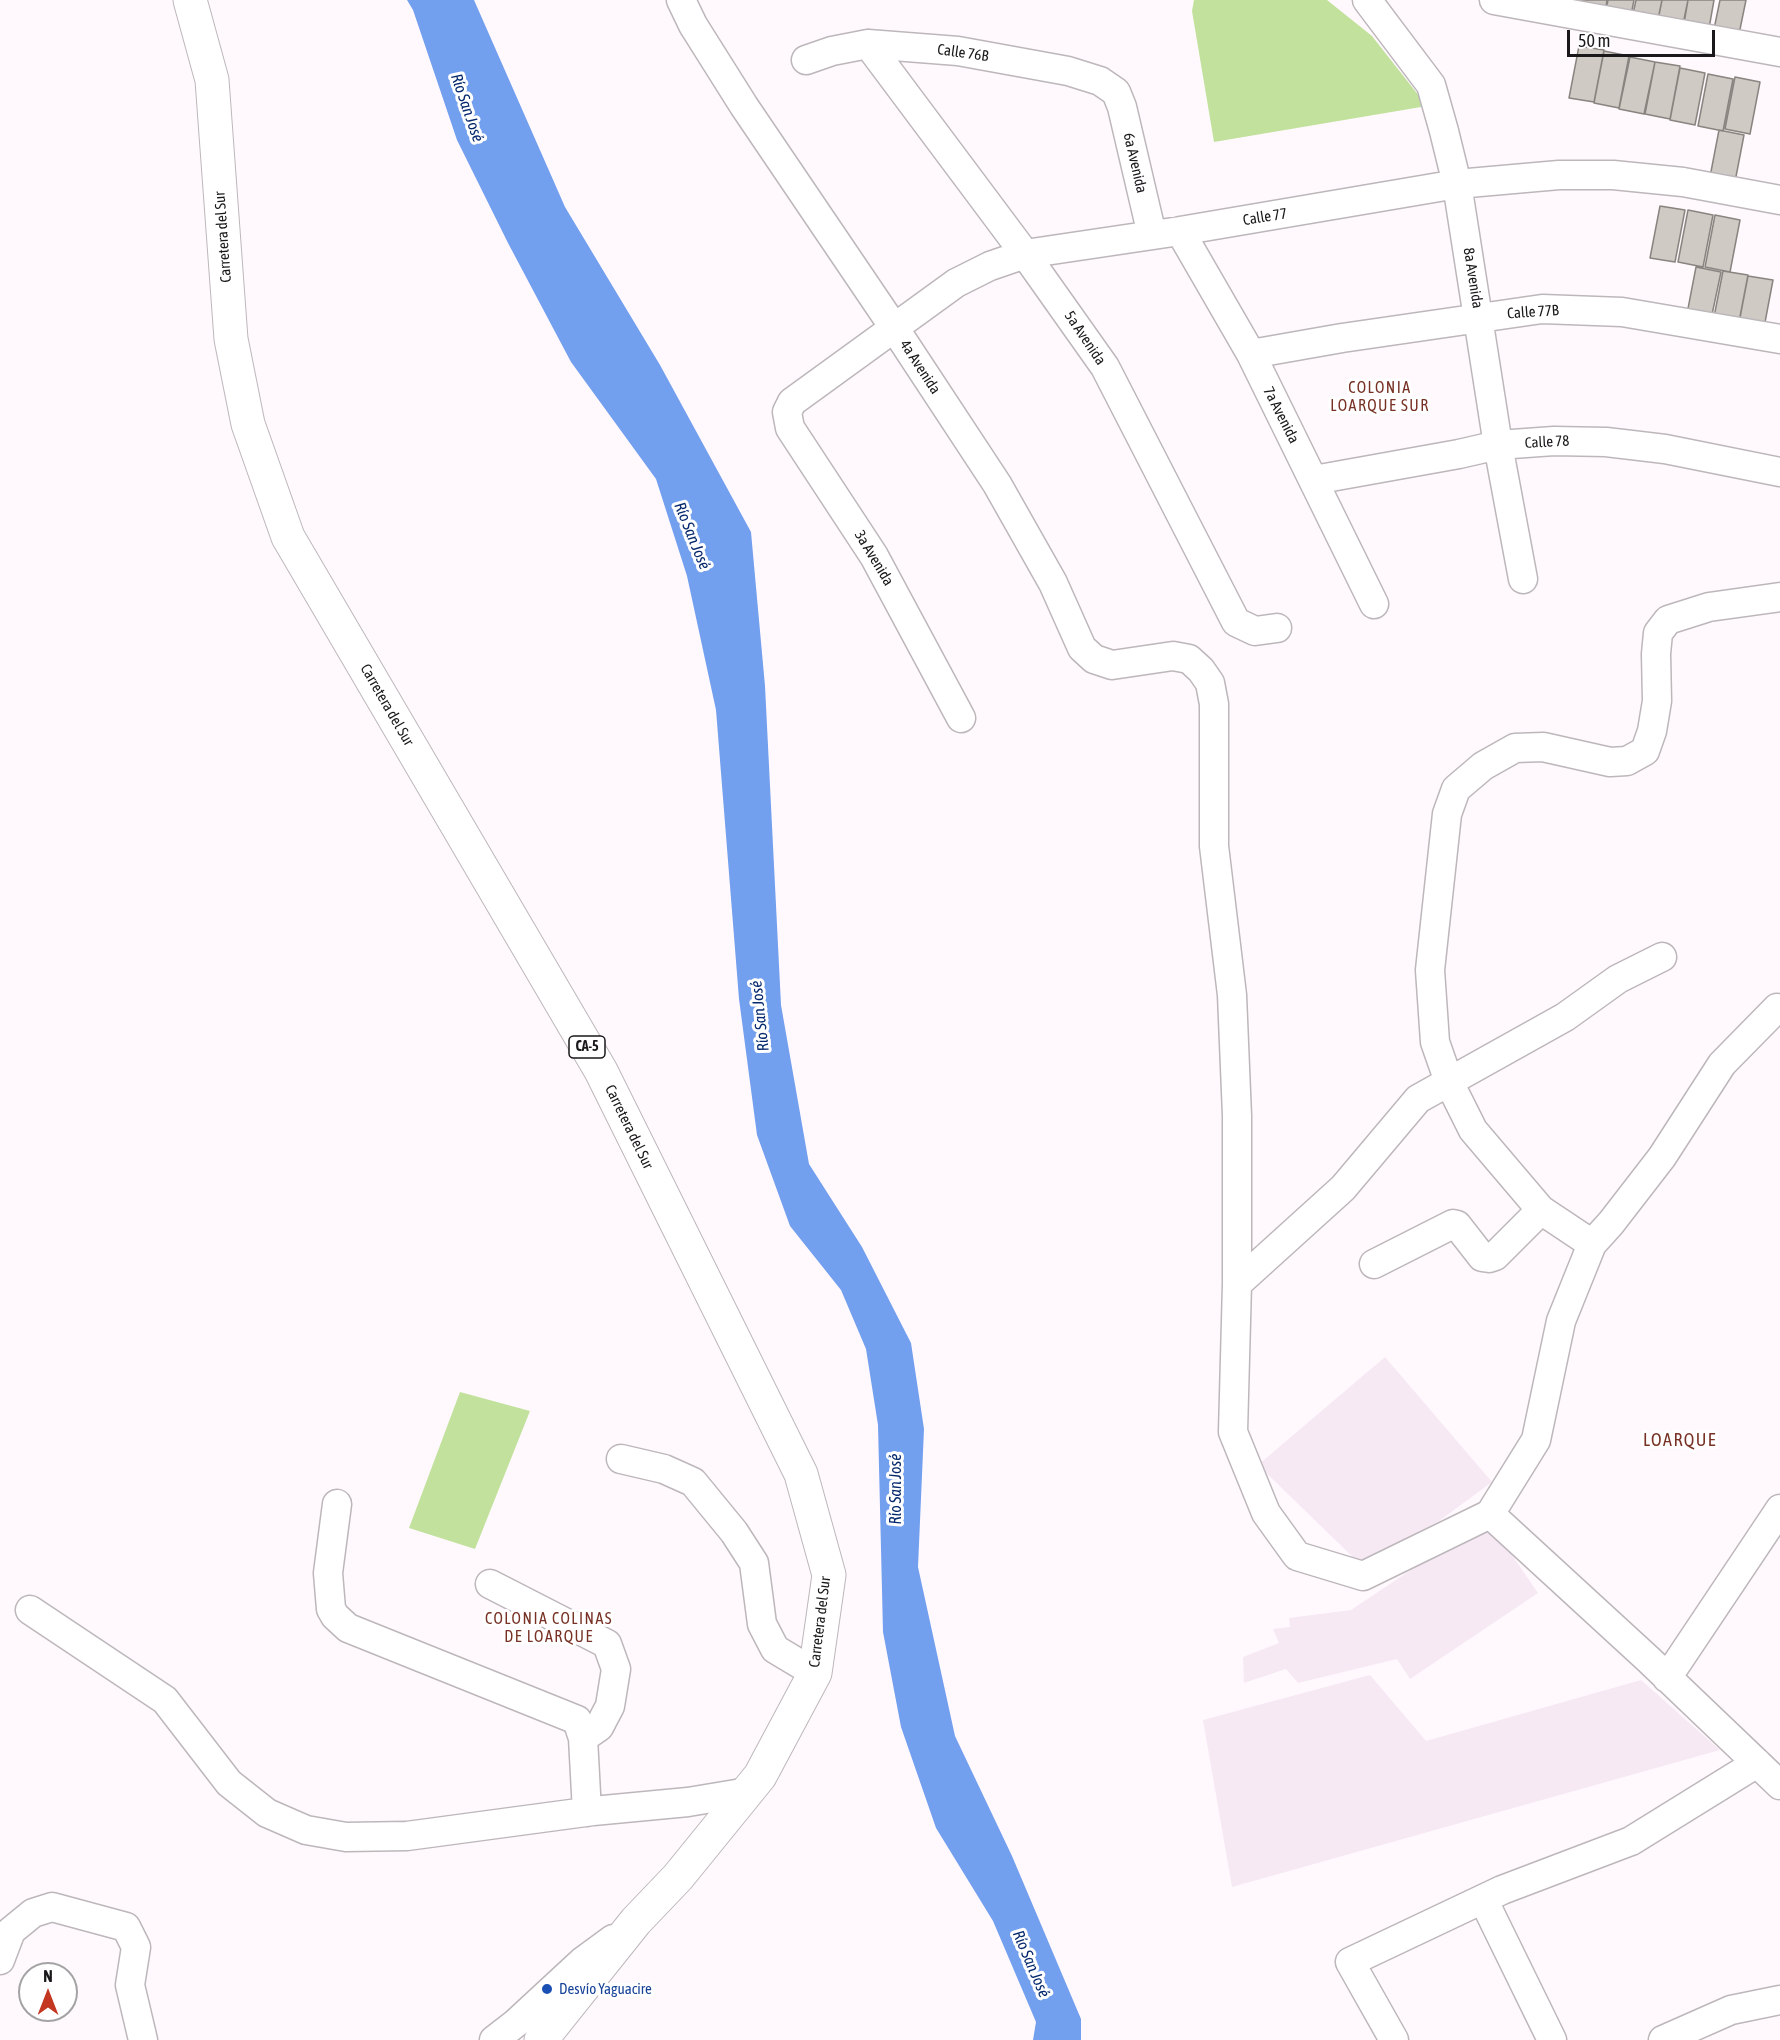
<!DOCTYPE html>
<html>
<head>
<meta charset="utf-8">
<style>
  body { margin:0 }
  #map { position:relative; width:1780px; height:2040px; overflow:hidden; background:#fff9fe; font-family:"Asap Condensed",sans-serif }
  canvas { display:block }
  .north { position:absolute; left:18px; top:1962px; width:60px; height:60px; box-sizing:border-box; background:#fff; border:2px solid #a3a3a3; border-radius:50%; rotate:0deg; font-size:16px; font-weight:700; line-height:24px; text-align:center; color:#1a181a }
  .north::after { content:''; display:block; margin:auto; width:21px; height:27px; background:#c33721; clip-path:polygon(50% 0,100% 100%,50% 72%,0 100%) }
  .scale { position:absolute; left:1567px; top:30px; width:148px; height:27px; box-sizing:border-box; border:3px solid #1a181a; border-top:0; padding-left:8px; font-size:18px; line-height:21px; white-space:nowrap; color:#1a181a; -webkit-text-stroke:4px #fff; paint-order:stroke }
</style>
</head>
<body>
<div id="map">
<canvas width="1780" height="2040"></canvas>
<div class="north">N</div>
<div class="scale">50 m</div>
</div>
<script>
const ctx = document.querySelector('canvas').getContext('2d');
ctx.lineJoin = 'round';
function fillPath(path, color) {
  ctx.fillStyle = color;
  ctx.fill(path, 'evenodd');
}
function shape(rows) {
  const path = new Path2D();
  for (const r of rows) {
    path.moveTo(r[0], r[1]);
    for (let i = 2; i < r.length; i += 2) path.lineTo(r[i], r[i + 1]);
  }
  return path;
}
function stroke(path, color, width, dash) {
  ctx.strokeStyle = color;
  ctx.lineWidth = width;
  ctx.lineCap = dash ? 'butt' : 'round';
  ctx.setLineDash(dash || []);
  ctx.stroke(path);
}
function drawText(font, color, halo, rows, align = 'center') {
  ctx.font = font + ' "Asap Condensed",sans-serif';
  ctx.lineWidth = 6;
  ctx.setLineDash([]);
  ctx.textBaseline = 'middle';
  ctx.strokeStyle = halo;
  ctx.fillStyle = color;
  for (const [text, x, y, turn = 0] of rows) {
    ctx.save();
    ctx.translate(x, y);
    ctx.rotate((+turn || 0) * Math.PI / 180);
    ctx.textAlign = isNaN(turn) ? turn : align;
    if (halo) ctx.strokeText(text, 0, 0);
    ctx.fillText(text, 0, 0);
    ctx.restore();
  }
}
fillPath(shape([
  [1385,1357,1492,1482,1439,1521,1359,1563,1258,1465],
  [1487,1519,1538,1593,1410,1679,1397,1659,1298,1683,1286,1669,1244,1683,1243,1657,1279,1643,1273,1629,1290,1627,1289,1618,1351,1610],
  [1370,1675,1426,1741,1641,1680,1720,1750,1232,1887,1203,1720]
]), '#f6e9f4');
fillPath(shape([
  [1194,0,1327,0,1372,36,1427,106,1214,142,1192,11],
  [460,1392,530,1411,475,1549,409,1528]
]), '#c2e19c');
fillPath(shape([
  [407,0,474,0,565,207,660,365,751,532,765,686,781,1005,809,1164,862,1247,911,1343,924,1429,918,1567,955,1736,1012,1856,1081,2019,1081,2040,1033,2040,1036,2022,993,1921,936,1828,901,1727,883,1632,878,1425,866,1349,841,1290,790,1226,757,1135,739,999,716,710,687,576,656,479,571,362,508,243,457,140,413,10]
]), '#739fef');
const building = shape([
  [1581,0,1607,0,1605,13,1580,8,1581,0],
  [1608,0,1634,0,1630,20,1605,15,1608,0],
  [1636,0,1662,0,1657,24,1632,19,1636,0],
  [1662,0,1688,0,1682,29,1657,25,1662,0],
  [1688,0,1714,0,1708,34,1683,29,1688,0],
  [1720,0,1746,0,1738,39,1713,34,1720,0],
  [1579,46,1604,50,1594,102,1569,98,1579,46],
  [1604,51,1629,56,1619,108,1594,103,1604,51],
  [1630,57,1655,62,1644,114,1619,109,1630,57],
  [1655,62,1680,66,1670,119,1645,114,1655,62],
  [1680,68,1705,73,1695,125,1670,120,1680,68],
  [1708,74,1733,79,1723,131,1698,126,1708,74],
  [1735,77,1760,82,1750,134,1725,129,1735,77],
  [1719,130,1744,135,1734,187,1709,182,1719,130],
  [1660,206,1685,210,1675,262,1650,258,1660,206],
  [1688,210,1713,215,1703,267,1678,262,1688,210],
  [1715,215,1740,220,1730,272,1705,267,1715,215],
  [1696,267,1721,272,1710,324,1686,319,1696,267],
  [1723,271,1748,275,1738,327,1713,322,1723,271],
  [1748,276,1773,280,1763,333,1738,328,1748,276]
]);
fillPath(building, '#cfcac4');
stroke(building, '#89847f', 1.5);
const minor = shape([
  [681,0,693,25,744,106,895,329,997,484,1053,583,1082,648,1094,659,1112,665,1173,656,1189,659,1201,670,1210,683,1214,704,1214,846,1232,995,1237,1116,1237,1284,1233,1432,1266,1513,1297,1556,1363,1576,1490,1514,1536,1440,1561,1321,1592,1244,1611,1223,1662,1157,1722,1064,1777,1008],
  [1367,0,1431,85,1444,131,1457,184,1498,445,1523,579],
  [1494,0,1780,52],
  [868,44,1025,254,1105,367,1236,622,1255,631,1277,628],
  [806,60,832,51,868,44,958,51,1068,71,1100,81,1116,92,1122,107,1152,235],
  [1180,231,1251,354,1374,604],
  [1251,354,1342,338,1542,309,1622,312,1780,339],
  [1314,480,1459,454,1498,445,1554,441,1606,442,1665,449,1780,472],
  [961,718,874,556,790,428,787,412,792,402,956,283,990,266,1025,254,1180,231,1457,184,1559,175,1613,175,1683,182,1780,200],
  [1592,1244,1541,1210,1473,1130,1449,1082,1435,1042,1430,970,1447,814,1456,789,1483,766,1515,748,1543,747,1610,762,1627,761,1645,751,1652,731,1657,701,1656,654,1658,633,1668,620,1709,607,1780,597],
  [1374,1264,1453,1224,1457,1225,1482,1257,1489,1258,1495,1256,1541,1210],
  [1237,1284,1343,1188,1418,1099,1565,1017,1618,979,1662,957],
  [621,1459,664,1469,693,1482,734,1532,754,1563,762,1624,775,1649,815,1673],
  [337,1504,328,1573,331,1609,335,1616,348,1628,577,1720,583,1738,587,1812],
  [1490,1514,1648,1659,1780,1785],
  [490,1584,607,1644,616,1669,610,1706,599,1727,583,1738],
  [30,1610,165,1700,229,1783,267,1813,306,1830,346,1837,407,1836,593,1811,688,1802,748,1792],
  [1667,1678,1780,1509],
  [1483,1899,1552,2040],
  [0,1960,11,1931,33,1913,52,1907,126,1927,136,1947,130,1985,143,2040],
  [494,2040,516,2023,583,1961,613,1939],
  [1394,2040,1350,1962,1502,1890,1631,1841,1757,1763],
  [1663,2040,1731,2010,1780,2000]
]);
const highway = shape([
  [190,0,212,80,231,339,248,424,288,537,601,1071,801,1474,829,1575,815,1673,760,1776,678,1877,636,1921,541,2040]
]);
stroke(minor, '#bdb7bc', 31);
stroke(highway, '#bdb7bc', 35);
stroke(minor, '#fff', 28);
stroke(highway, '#fff', 33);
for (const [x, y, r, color] of [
  [547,1989,6,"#1a4fb4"]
]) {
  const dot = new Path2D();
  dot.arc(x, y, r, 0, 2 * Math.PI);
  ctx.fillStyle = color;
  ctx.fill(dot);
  stroke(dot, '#fff', 2);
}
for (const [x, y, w] of [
  [587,1047,36]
]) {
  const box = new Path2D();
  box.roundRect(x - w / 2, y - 11, w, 22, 4.5);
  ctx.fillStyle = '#fff';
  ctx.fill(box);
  stroke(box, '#1a181a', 1.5);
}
drawText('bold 14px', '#1a181a', null, [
  ["CA-5",587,1047]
]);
drawText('15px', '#1a181a', '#fff', [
  ["Calle 76B",963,53,8],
  ["6a Avenida",1135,163,77],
  ["Calle 77",1265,217,-9],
  ["Carretera del Sur",223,237,-94],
  ["8a Avenida",1473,278,81],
  ["Calle 77B",1533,312,-4],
  ["5a Avenida",1085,338,56],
  ["4a Avenida",920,367,57],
  ["7a Avenida",1281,415,63],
  ["Calle 78",1547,442,-3],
  ["3a Avenida",874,558,59],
  ["Carretera del Sur",387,705,60],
  ["Carretera del Sur",629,1127,64],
  ["Carretera del Sur",820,1622,-83]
]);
drawText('15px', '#164399', '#fff', [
  ["Desvío Yaguacire",559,1989]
], 'left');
drawText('italic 16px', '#05286d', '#fff', [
  ["Río San José",467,108,71],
  ["Río San José",692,536,68],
  ["Río San José",760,1016,-96],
  ["Río San José",896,1489,-90],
  ["Río San José",1031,1964,67]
]);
ctx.letterSpacing = '1.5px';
drawText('16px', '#773225', '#fff', [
  ["COLONIA",1380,388],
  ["LOARQUE SUR",1380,406],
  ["COLONIA COLINAS",549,1619],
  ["DE LOARQUE",549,1637]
]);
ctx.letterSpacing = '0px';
ctx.letterSpacing = '1.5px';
drawText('18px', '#773225', '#fff', [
  ["LOARQUE",1680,1440]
]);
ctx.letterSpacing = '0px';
</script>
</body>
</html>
